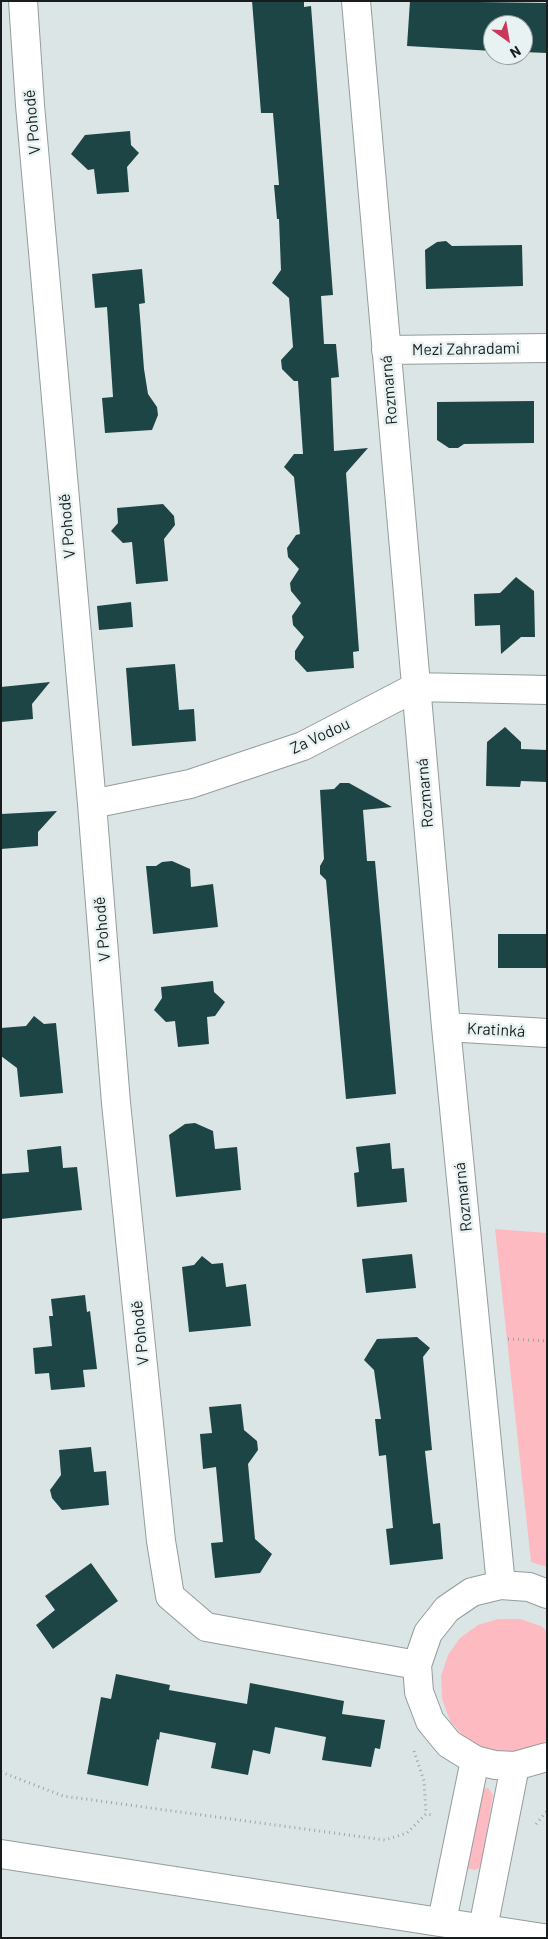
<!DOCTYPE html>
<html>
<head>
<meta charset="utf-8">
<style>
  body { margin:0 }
  #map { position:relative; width:548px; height:1939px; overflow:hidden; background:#dce5e5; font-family:Barlow,sans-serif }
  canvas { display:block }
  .frame { position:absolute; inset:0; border:2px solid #181c1c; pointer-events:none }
  .north { position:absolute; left:483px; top:15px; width:50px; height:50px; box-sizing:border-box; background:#e9f2f2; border:1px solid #959c9c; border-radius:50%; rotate:148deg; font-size:14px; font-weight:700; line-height:20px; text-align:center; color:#181c1c }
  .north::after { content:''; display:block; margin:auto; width:18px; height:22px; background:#c93959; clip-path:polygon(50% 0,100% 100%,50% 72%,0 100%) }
</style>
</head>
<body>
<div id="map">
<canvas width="548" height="1939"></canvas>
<div class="frame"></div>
<div class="north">N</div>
</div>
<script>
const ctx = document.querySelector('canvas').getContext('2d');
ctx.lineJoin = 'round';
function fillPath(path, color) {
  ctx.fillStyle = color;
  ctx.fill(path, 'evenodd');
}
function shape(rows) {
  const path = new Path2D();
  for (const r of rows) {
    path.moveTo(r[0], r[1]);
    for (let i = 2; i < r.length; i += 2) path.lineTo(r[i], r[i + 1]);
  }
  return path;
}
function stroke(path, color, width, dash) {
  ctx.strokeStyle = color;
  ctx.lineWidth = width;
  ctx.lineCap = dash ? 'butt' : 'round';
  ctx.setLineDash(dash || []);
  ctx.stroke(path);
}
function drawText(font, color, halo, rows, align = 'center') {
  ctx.font = font + ' Barlow,sans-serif';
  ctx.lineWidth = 5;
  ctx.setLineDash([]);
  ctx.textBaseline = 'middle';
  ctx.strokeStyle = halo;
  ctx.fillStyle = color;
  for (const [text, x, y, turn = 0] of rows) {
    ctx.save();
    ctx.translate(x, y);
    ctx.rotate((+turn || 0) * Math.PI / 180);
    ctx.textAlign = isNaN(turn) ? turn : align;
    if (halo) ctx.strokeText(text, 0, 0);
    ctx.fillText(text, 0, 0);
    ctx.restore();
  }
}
fillPath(shape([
  [495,1229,547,1233,547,1567,531,1562],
  [498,1619,520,1619,541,1626,547,1631,547,1740,532,1749,509,1753,486,1750,465,1738,450,1721,442,1699,441,1676,448,1655,460,1638,478,1625],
  [488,1788,493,1795,481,1865,478,1869,474,1870,468,1868,468,1863,483,1789]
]), '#fdbbc1');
fillPath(shape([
  [252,1,304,1,304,7,311,6,333,295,321,296,324,344,336,344,339,377,331,378,334,451,368,448,346,473,359,651,353,652,354,668,307,672,295,659,295,651,304,637,293,625,292,616,301,603,291,591,290,583,299,569,288,557,287,548,296,535,300,534,294,477,284,467,294,454,303,454,298,381,294,381,282,369,281,360,293,347,289,298,272,283,281,270,279,219,277,219,274,185,279,185,273,113,261,113],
  [410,1,547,3,547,53,523,52,523,25,493,25,493,51,407,46],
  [130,131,131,145,139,153,127,167,129,192,97,194,94,169,88,170,71,154,85,135],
  [446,241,452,246,522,245,523,286,426,289,425,250,437,242],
  [142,269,145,303,139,304,144,369,148,394,157,407,158,415,152,430,105,433,102,398,113,397,107,307,95,308,92,274],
  [534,401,534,443,464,444,458,448,449,448,437,440,437,402],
  [163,504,174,516,175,525,164,539,168,581,136,584,132,542,123,543,111,531,118,523,117,508],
  [516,577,534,591,535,637,521,637,501,654,500,625,475,626,474,594,500,593],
  [131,602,133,627,99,630,97,606],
  [175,664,179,710,194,709,196,741,132,746,126,668],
  [50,682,32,704,33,719,1,722,1,687],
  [505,727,521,742,521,749,547,750,547,782,521,781,520,787,486,786,487,742],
  [340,783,349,783,392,807,363,810,367,861,375,861,396,1094,346,1099,326,880,320,874,320,866,324,859,320,790,334,789],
  [57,811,38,832,38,846,1,849,1,814],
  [172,861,190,869,191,887,213,884,218,927,153,934,146,866,156,866,162,862],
  [498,934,547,934,547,968,498,968],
  [213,981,214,992,225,1002,215,1016,207,1017,209,1044,178,1047,175,1021,166,1022,154,1010,162,998,161,987],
  [34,1016,44,1024,56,1023,63,1093,20,1097,17,1068,1,1056,1,1028,26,1026],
  [195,1123,213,1131,215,1149,237,1147,241,1190,176,1197,169,1135,185,1124],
  [390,1143,392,1169,404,1168,407,1202,357,1207,354,1173,359,1172,356,1147],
  [61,1146,63,1168,77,1167,82,1210,1,1219,1,1174,29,1172,27,1150],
  [412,1254,416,1288,366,1293,362,1259],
  [202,1256,212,1264,223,1263,226,1287,246,1284,251,1326,189,1332,182,1267,194,1265],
  [85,1295,87,1312,90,1311,97,1369,83,1370,85,1387,51,1390,49,1373,35,1374,33,1348,52,1346,49,1316,53,1316,51,1299],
  [417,1337,430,1348,423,1357,432,1450,425,1451,433,1524,440,1523,443,1559,390,1565,386,1529,393,1528,386,1455,379,1456,375,1419,381,1419,374,1370,364,1360,377,1339],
  [241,1404,244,1430,257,1441,258,1450,248,1464,255,1539,272,1554,260,1573,215,1578,211,1543,223,1542,216,1467,203,1469,200,1434,212,1433,209,1407],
  [91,1447,94,1472,106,1471,109,1505,62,1510,52,1498,50,1490,61,1475,59,1450],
  [91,1563,118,1601,53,1649,36,1625,55,1610,45,1596],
  [116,1674,170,1685,169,1690,247,1704,250,1683,344,1701,342,1714,385,1720,380,1749,375,1748,371,1767,322,1760,326,1737,275,1727,270,1754,253,1750,248,1775,211,1768,216,1743,160,1732,159,1740,157,1739,148,1786,87,1774,101,1697,111,1699]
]), '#1e4545');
const minor = shape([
  [23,1,30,105,92,804,116,1103,161,1541,170,1596,206,1627,417,1665],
  [356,1,446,1027,501,1585],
  [386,350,547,348],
  [92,804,190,784,303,746,416,687,547,690],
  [446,1027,547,1033],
  [547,1594,529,1587,501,1585,472,1592,447,1609,428,1633,417,1665,419,1692,430,1721,449,1744,475,1760,495,1765,515,1766,547,1757],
  [442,1921,475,1760],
  [483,1928,515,1766]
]);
const tertiary = shape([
  [1,1854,543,1938]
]);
stroke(minor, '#949c9c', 30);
stroke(tertiary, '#949c9c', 30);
stroke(shape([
  [508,1339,547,1341],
  [414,1751,424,1781,426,1814],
  [1,1772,63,1796,385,1840,407,1833,426,1814,433,1815],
  [536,1824,547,1811]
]), '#9ca4a4', 3, [1, 4]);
stroke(minor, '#fff', 28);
stroke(tertiary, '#fff', 28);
drawText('16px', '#181c1c', '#e9f2f2', [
  ["V Pohodě",32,122,-95],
  ["Mezi Zahradami",466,349,-1],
  ["Rozmarná",389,390,-95],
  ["V Pohodě",67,526,-95],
  ["Za Vodou",320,736,-25],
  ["Rozmarná",425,793,-95],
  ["V Pohodě",102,929,-95],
  ["Kratinká",496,1030,3],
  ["Rozmarná",463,1197,-96],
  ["V Pohodě",140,1333,-96]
]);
</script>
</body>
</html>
